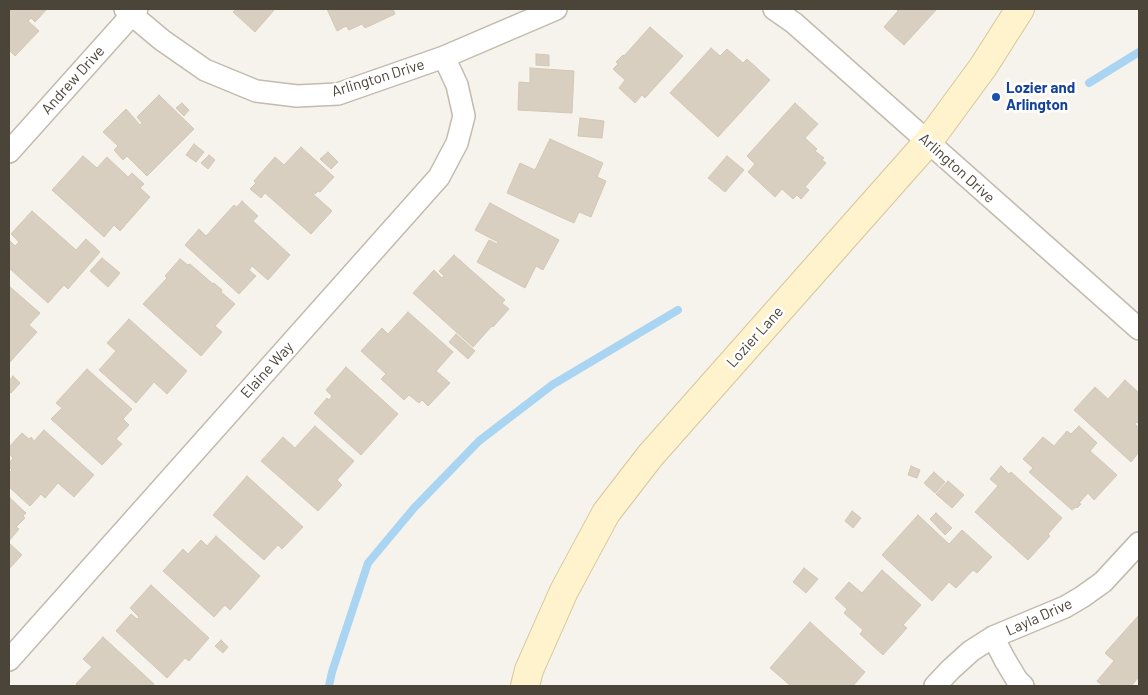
<!DOCTYPE html>
<html>
<head>
<meta charset="utf-8">
<style>
  body { margin:0 }
  #map { position:relative; width:1148px; height:695px; overflow:hidden; background:#f6f3ec; font-family:Barlow,sans-serif }
  canvas { display:block }
  .frame { position:absolute; inset:0; border:10px solid #4b4439; pointer-events:none }
</style>
</head>
<body>
<div id="map">
<canvas width="1148" height="695"></canvas>
<div class="frame"></div>
</div>
<script>
const ctx = document.querySelector('canvas').getContext('2d');
ctx.lineJoin = 'round';
function shape(rows) {
  const path = new Path2D();
  for (const r of rows) {
    path.moveTo(r[0], r[1]);
    for (let i = 2; i < r.length; i += 2) path.lineTo(r[i], r[i + 1]);
  }
  return path;
}
function stroke(path, color, width, dash) {
  ctx.strokeStyle = color;
  ctx.lineWidth = width;
  ctx.lineCap = dash ? 'butt' : 'round';
  ctx.setLineDash(dash || []);
  ctx.stroke(path);
}
function fillPath(path, color) {
  ctx.fillStyle = color;
  ctx.fill(path, 'evenodd');
}
function drawText(font, color, halo, rows, align = 'center') {
  ctx.font = font + ' Barlow,sans-serif';
  ctx.lineWidth = 5;
  ctx.setLineDash([]);
  ctx.textBaseline = 'middle';
  ctx.strokeStyle = halo;
  ctx.fillStyle = color;
  for (const [text, x, y, turn = 0] of rows) {
    ctx.save();
    ctx.translate(x, y);
    ctx.rotate((+turn || 0) * Math.PI / 180);
    ctx.textAlign = isNaN(turn) ? turn : align;
    if (halo) ctx.strokeText(text, 0, 0);
    ctx.fillText(text, 0, 0);
    ctx.restore();
  }
}
stroke(shape([
  [1089,83,1139,52],
  [329,686,332,672,368,563,414,508,479,441,552,385,678,310]
]), '#a9d4f2', 8);
const building = shape([
  [9,9,47,9,35,22,31,18,28,21,39,31,15,56,9,50,9,9],
  [236,9,275,9,255,32,233,12,236,9],
  [327,9,394,9,393,9,395,14,365,28,362,24,349,30,346,26,337,31,327,9],
  [896,9,937,9,904,45,884,27,898,11,896,9],
  [650,27,683,56,645,98,642,95,635,103,619,88,625,80,613,69,618,64,616,62,623,55,624,56,650,27],
  [711,48,720,56,727,49,743,63,747,59,770,80,718,137,670,93,711,48],
  [536,54,549,55,549,66,536,65,536,54],
  [530,68,574,71,572,113,518,110,519,82,530,83,530,68],
  [159,95,194,129,147,176,127,156,123,160,114,150,118,146,103,132,126,109,140,125,142,123,137,117,159,95],
  [182,103,189,110,184,116,176,108,182,103],
  [795,103,818,124,805,138,817,149,815,151,824,158,822,160,826,163,805,187,809,190,801,199,797,195,793,199,782,189,775,197,748,172,755,164,747,156,795,103],
  [580,118,604,121,602,138,578,136,580,118],
  [550,139,603,163,597,177,606,181,591,217,579,212,574,223,507,193,520,163,535,170,550,139],
  [194,144,204,152,196,162,186,155,194,144],
  [301,147,334,177,320,192,318,191,315,194,312,192,312,193,332,211,311,234,265,193,261,198,250,189,256,183,254,181,275,157,284,165,301,147],
  [328,152,338,162,331,169,320,159,328,152],
  [209,155,215,160,208,169,201,163,209,155],
  [83,156,97,168,107,157,128,177,132,173,144,184,140,188,150,197,120,231,114,225,104,237,52,190,83,156],
  [727,156,744,170,725,192,708,178,727,156],
  [242,201,258,216,253,221,290,255,268,280,252,266,249,270,256,276,239,294,185,245,199,229,206,236,234,205,237,207,242,201],
  [490,203,559,240,543,270,536,266,525,288,477,262,489,240,497,244,498,242,475,230,490,203],
  [32,211,76,250,86,239,100,252,68,289,64,285,48,303,9,268,9,240,15,246,19,242,11,234,32,211],
  [454,255,505,300,502,303,509,309,493,327,492,326,473,347,413,293,434,270,442,278,444,276,439,271,454,255],
  [102,258,120,273,108,287,90,271,102,258],
  [180,259,188,265,190,264,213,284,214,283,222,290,221,292,235,304,215,326,222,332,201,356,143,304,167,278,165,276,180,259],
  [9,286,40,313,29,325,37,332,10,362,9,361,9,286],
  [408,312,453,352,436,371,450,383,428,406,422,400,419,403,409,395,404,400,381,379,386,374,361,351,382,328,388,334,408,312],
  [129,319,187,371,167,394,154,382,136,403,99,370,116,351,107,343,129,319],
  [456,334,475,351,468,359,449,342,456,334],
  [346,367,398,414,361,455,314,413,327,398,329,400,332,396,326,390,346,367],
  [87,369,132,409,123,419,129,425,116,439,122,444,102,465,51,419,62,408,56,403,87,369],
  [13,376,20,383,11,393,9,391,9,381,13,376],
  [1125,380,1139,393,1139,424,1137,422,1135,424,1139,428,1139,452,1131,462,1074,410,1095,387,1108,399,1125,380],
  [315,426,354,461,337,480,342,485,318,511,261,461,283,437,295,448,315,426],
  [1079,426,1097,443,1090,451,1117,475,1094,500,1088,493,1079,503,1081,504,1077,508,1076,507,1072,510,1029,472,1033,468,1023,459,1043,437,1054,446,1067,431,1071,434,1079,426],
  [44,430,94,475,74,497,58,483,45,498,41,494,30,506,9,487,9,473,12,470,9,467,9,463,13,458,9,454,9,447,22,433,29,439,31,437,34,441,44,430],
  [911,466,920,470,917,478,908,475,911,466],
  [1001,466,1009,474,1011,472,1062,518,1048,534,1050,536,1028,560,975,512,998,486,990,479,1001,466],
  [934,472,945,482,935,493,924,483,934,472],
  [247,476,303,527,282,549,278,545,264,560,213,515,247,476],
  [948,481,964,495,952,508,936,494,948,481],
  [9,497,26,513,23,516,25,518,16,527,19,529,9,541,9,497],
  [852,511,861,518,853,528,845,521,852,511],
  [936,513,952,528,945,535,930,519,936,513],
  [918,515,949,544,962,530,992,557,977,573,973,570,956,588,949,582,932,601,882,555,918,515],
  [216,536,260,576,230,610,225,605,214,617,163,571,183,549,188,554,201,540,207,546,216,536],
  [9,543,22,555,9,569,9,543],
  [804,568,818,579,806,593,793,582,804,568],
  [882,570,921,605,903,625,907,628,883,655,860,634,863,630,844,613,847,609,835,598,849,582,862,593,882,570],
  [151,585,209,638,189,661,185,658,167,678,116,631,131,614,137,619,139,617,130,608,151,585],
  [1139,615,1139,677,1131,686,1103,686,1097,681,1114,661,1105,653,1139,615],
  [810,622,865,672,853,686,791,686,770,668,810,622],
  [103,637,154,684,152,686,79,686,76,684,92,667,83,659,103,637],
  [221,640,228,647,223,653,215,646,221,640]
]);
fillPath(building, '#d8cfc1');
stroke(building, '#d3c7b4', 1);
const minor = shape([
  [125,9,162,40,205,70,256,91,297,96,338,94,444,57,556,9],
  [774,9,794,23,1139,329],
  [9,152,137,9],
  [993,637,1005,660,1017,680,1023,686],
  [9,660,439,177,457,143,464,116,457,85,444,57],
  [935,686,950,670,971,651,993,637,1065,607,1082,597,1103,582,1139,543]
]);
const secondary = shape([
  [525,686,529,670,564,591,606,513,650,456,928,142,983,67,1020,9]
]);
stroke(minor, '#c2bbae', 24);
stroke(secondary, '#d6c79b', 30);
stroke(minor, '#fff', 21);
stroke(secondary, '#fff3cd', 28);
for (const [x, y, r, color] of [
  [996,97,5,"#1a4fb4"]
]) {
  const dot = new Path2D();
  dot.arc(x, y, r, 0, 2 * Math.PI);
  ctx.fillStyle = color;
  ctx.fill(dot);
  stroke(dot, '#fff', 2);
}
drawText('15px', '#4b4439', '#fff', [
  ["Arlington Drive",378,78,-17],
  ["Andrew Drive",73,80,-48],
  ["Arlington Drive",957,168,42],
  ["Lozier Lane",755,337,-48],
  ["Elaine Way",267,370,-48],
  ["Layla Drive",1039,617,-24]
]);
drawText('bold 15px', '#164399', '#fff', [
  ["Lozier and",1006,88],
  ["Arlington",1006,105]
], 'left');
</script>
</body>
</html>
